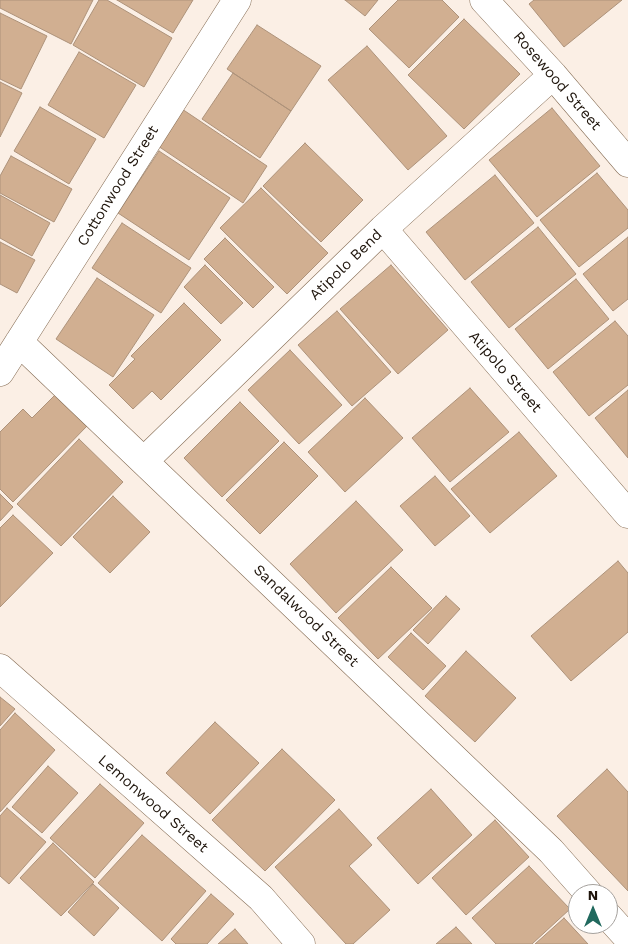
<!DOCTYPE html>
<html>
<head>
<meta charset="utf-8">
<style>
  body { margin:0 }
  #map { position:relative; width:628px; height:944px; overflow:hidden; background:#fbefe5; font-family:"Work Sans",sans-serif }
  canvas { display:block }
  .north { position:absolute; left:568px; top:884px; width:50px; height:50px; box-sizing:border-box; background:#fff; border:1px solid #a5a19d; border-radius:50%; rotate:0deg; font-size:14px; font-weight:700; line-height:20px; text-align:center; color:#1e140b }
  .north::after { content:''; display:block; margin:auto; width:18px; height:22px; background:#21695e; clip-path:polygon(50% 0,100% 100%,50% 72%,0 100%) }
</style>
</head>
<body>
<div id="map">
<canvas width="628" height="944"></canvas>
<div class="north">N</div>
</div>
<script>
const ctx = document.querySelector('canvas').getContext('2d');
ctx.lineJoin = 'round';
function fillPath(path, color) {
  ctx.fillStyle = color;
  ctx.fill(path, 'evenodd');
}
function shape(rows) {
  const path = new Path2D();
  for (const r of rows) {
    path.moveTo(r[0], r[1]);
    for (let i = 2; i < r.length; i += 2) path.lineTo(r[i], r[i + 1]);
  }
  return path;
}
function stroke(path, color, width, dash) {
  ctx.strokeStyle = color;
  ctx.lineWidth = width;
  ctx.lineCap = dash ? 'butt' : 'round';
  ctx.setLineDash(dash || []);
  ctx.stroke(path);
}
function drawText(font, color, halo, rows, align = 'center') {
  ctx.font = font + ' "Work Sans",sans-serif';
  ctx.lineWidth = 4;
  ctx.setLineDash([]);
  ctx.textBaseline = 'middle';
  ctx.strokeStyle = halo;
  ctx.fillStyle = color;
  for (const [text, x, y, turn = 0] of rows) {
    ctx.save();
    ctx.translate(x, y);
    ctx.rotate((+turn || 0) * Math.PI / 180);
    ctx.textAlign = isNaN(turn) ? turn : align;
    if (halo) ctx.strokeText(text, 0, 0);
    ctx.fillText(text, 0, 0);
    ctx.restore();
  }
}
const building = shape([
  [0,0,93,0,71,44,0,8,0,0],
  [99,0,107,0,172,38,144,87,73,45,99,0],
  [117,0,193,0,173,33,117,0],
  [345,0,378,0,365,16,345,0],
  [398,0,442,0,459,17,409,68,369,29,398,0],
  [534,0,622,0,564,47,529,4,534,0],
  [0,13,47,36,21,89,0,79,0,13],
  [464,19,520,74,464,129,408,75,464,19],
  [257,25,321,66,291,111,227,69,257,25],
  [367,46,447,136,408,170,328,80,367,46],
  [79,52,136,85,104,138,48,105,79,52],
  [233,73,291,111,260,158,202,119,233,73],
  [0,82,22,93,0,137,0,82],
  [40,107,96,139,69,184,14,151,40,107],
  [552,108,600,166,537,217,489,160,552,108],
  [182,109,267,166,243,203,158,146,182,109],
  [305,143,363,200,321,242,263,186,305,143],
  [159,151,230,198,189,260,118,213,159,151],
  [11,156,72,189,54,222,0,193,0,176,11,156],
  [597,173,628,210,628,228,579,267,540,220,597,173],
  [495,175,534,223,465,280,426,232,495,175],
  [261,188,328,253,287,294,220,228,261,188],
  [0,195,50,223,32,256,0,238,0,195],
  [122,223,191,268,161,313,92,268,122,223],
  [538,227,576,274,509,328,471,282,538,227],
  [628,237,628,299,613,311,583,274,628,237],
  [225,238,274,287,253,308,204,259,225,238],
  [0,242,35,260,17,293,0,284,0,242],
  [205,265,243,303,221,324,184,287,205,265],
  [391,265,448,330,398,374,340,309,391,265],
  [97,278,154,315,113,377,56,339,97,278],
  [576,279,609,319,548,369,515,329,576,279],
  [184,303,221,340,161,400,152,391,133,409,109,385,135,359,131,356,184,303],
  [337,311,391,372,352,406,298,345,337,311],
  [615,321,628,336,628,385,589,416,553,372,615,321],
  [290,350,342,405,299,444,248,390,290,350],
  [470,388,509,432,450,482,412,438,470,388],
  [628,390,628,458,595,418,628,390],
  [55,395,87,426,13,502,0,489,0,432,23,409,32,418,55,395],
  [365,398,403,438,345,492,308,452,365,398],
  [240,402,279,441,222,497,184,458,240,402],
  [519,432,557,476,490,533,451,489,519,432],
  [79,439,123,482,61,546,17,504,79,439],
  [284,442,318,476,260,534,226,500,284,442],
  [435,476,470,516,435,546,400,506,435,476],
  [0,494,13,507,0,521,0,494],
  [113,496,150,532,110,573,73,537,113,496],
  [356,501,403,550,336,613,290,564,356,501],
  [13,515,53,553,0,607,0,528,13,515],
  [618,561,628,573,628,632,571,681,531,636,618,561],
  [391,567,432,608,378,659,338,618,391,567],
  [446,596,460,609,428,644,413,630,446,596],
  [411,633,446,666,423,690,388,657,411,633],
  [466,651,516,698,475,742,425,696,466,651],
  [0,697,15,709,0,726,0,697],
  [15,713,55,750,0,812,0,730,15,713],
  [215,722,259,763,210,814,166,773,215,722],
  [282,749,335,800,265,871,212,820,282,749],
  [48,766,78,793,42,833,12,807,48,766],
  [607,769,628,792,628,891,557,816,607,769],
  [100,784,144,823,95,878,50,838,100,784],
  [431,789,472,835,418,884,377,838,431,789],
  [7,808,46,842,9,884,0,876,0,816,7,808],
  [339,809,372,845,349,866,390,910,353,944,346,944,275,867,339,809],
  [495,820,529,857,466,915,432,878,495,820],
  [142,835,206,891,162,941,98,883,142,835],
  [53,843,94,882,61,916,20,878,53,843],
  [529,866,570,909,532,944,496,944,472,918,529,866],
  [93,884,119,908,94,936,68,912,93,884],
  [211,894,234,914,207,944,176,944,171,939,211,894],
  [564,918,588,944,535,944,564,918],
  [456,927,472,944,436,944,456,927],
  [235,929,248,944,218,944,235,929]
]);
fillPath(building, '#d1af91');
stroke(building, '#ad927a', 1);
const minor = shape([
  [484,0,553,75,628,163],
  [383,229,628,514],
  [19,342,551,851,589,894],
  [0,372,237,0],
  [144,461,383,229,553,75],
  [0,668,261,898,301,944],
  [608,916,628,938]
]);
stroke(minor, '#856c54', 29);
stroke(minor, '#fff', 28);
drawText('15px', '#1e140b', '#fff', [
  ["Rosewood Street",557,81,49],
  ["Cottonwood Street",118,186,-58],
  ["Atipolo Bend",346,265,-44],
  ["Atipolo Street",505,372,49],
  ["Sandalwood Street",306,616,44],
  ["Lemonwood Street",153,804,41]
]);
</script>
</body>
</html>
